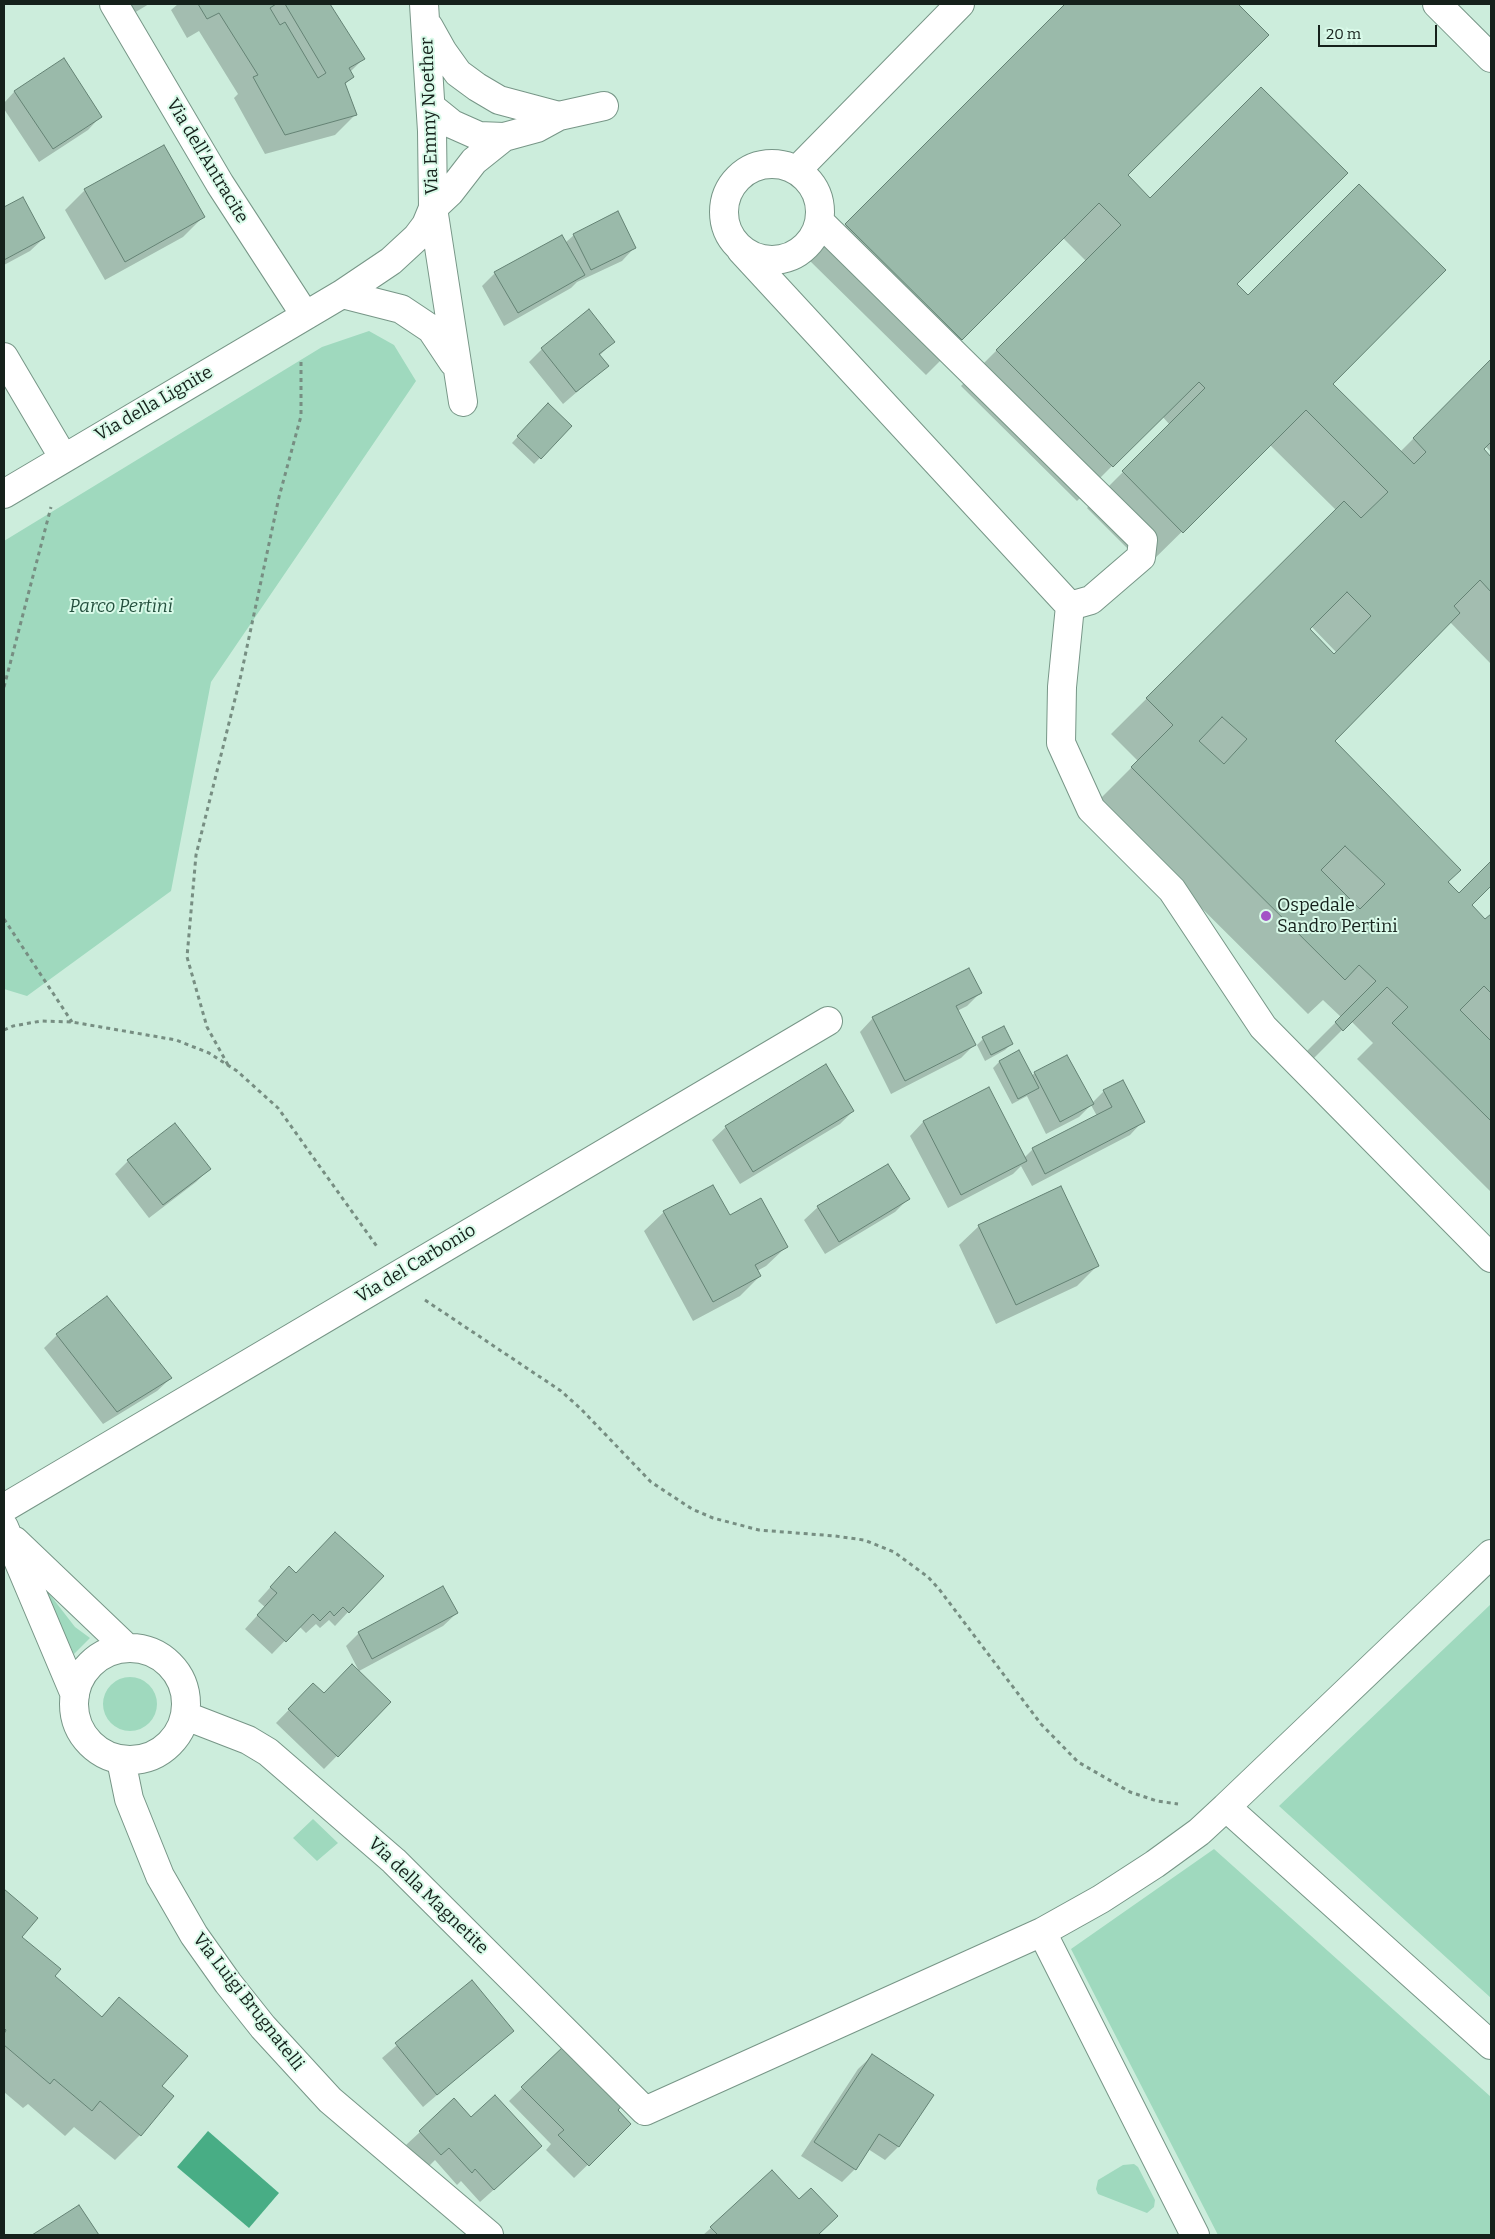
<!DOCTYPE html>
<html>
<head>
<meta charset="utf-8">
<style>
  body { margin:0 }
  #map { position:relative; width:1495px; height:2239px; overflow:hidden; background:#cceddc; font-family:Bitter,serif }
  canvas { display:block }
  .frame { position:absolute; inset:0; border:5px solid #15211b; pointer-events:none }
  .scale { position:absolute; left:1318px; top:25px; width:119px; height:22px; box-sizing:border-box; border:2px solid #15211b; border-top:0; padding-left:6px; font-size:15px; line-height:18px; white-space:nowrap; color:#15211b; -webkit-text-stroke:4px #d9fae9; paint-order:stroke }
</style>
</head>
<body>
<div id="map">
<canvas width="1495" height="2239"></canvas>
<div class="frame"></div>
<div class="scale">20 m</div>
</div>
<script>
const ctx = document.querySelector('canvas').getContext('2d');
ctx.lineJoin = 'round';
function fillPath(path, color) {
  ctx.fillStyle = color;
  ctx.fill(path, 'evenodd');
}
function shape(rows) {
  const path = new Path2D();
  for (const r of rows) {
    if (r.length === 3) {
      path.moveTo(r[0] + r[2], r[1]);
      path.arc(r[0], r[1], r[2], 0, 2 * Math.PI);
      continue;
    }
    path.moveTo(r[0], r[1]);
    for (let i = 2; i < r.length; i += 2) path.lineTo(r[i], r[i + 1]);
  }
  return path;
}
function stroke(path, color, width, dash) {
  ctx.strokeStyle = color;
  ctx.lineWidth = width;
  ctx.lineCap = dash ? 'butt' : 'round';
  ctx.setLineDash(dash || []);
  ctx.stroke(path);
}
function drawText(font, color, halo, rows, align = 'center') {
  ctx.font = font + ' Bitter,serif';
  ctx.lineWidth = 4;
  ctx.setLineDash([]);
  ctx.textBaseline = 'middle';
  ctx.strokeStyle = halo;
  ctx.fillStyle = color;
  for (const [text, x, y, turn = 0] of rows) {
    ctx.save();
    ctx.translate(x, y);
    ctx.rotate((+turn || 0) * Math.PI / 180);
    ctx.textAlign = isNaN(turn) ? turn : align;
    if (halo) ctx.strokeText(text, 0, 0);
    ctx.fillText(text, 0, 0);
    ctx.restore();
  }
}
fillPath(shape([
  [369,331,394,345,416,381,211,682,171,891,27,996,4,989,4,541,322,347],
  [37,1578,75,1627,90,1638,74,1654],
  [1491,1604,1491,1998,1279,1806],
  [130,1704,27],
  [313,1819,338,1843,317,1861,293,1838],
  [1214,1849,1491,2097,1491,2235,1218,2235,1071,1949],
  [1134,2164,1138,2167,1155,2200,1154,2207,1147,2213,1098,2194,1096,2189,1098,2180,1123,2165]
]), '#9fd9be');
fillPath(shape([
  [208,2131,279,2193,249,2228,177,2167]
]), '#48ad85');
fillPath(shape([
  [121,4,149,4,129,16],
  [178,4,328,4,363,59,350,72,353,77,344,85,355,115,335,135,265,154,234,98,238,94,199,31,187,38,171,10],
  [1067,4,1236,4,1267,35,1126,175,1400,452,1491,361,1491,452,1485,446,1482,449,1491,458,1491,664,1450,622,1334,741,1459,894,1491,863,1491,886,1471,906,1485,920,1491,915,1491,1192,1357,1059,1373,1043,1351,1021,1307,1065,1300,1058,1341,1017,1323,1000,1308,1014,1096,803,1138,761,1111,734,1336,510,1270,445,1146,567,1087,508,1170,425,1162,416,1077,501,961,386,1086,261,1063,238,926,375,810,261],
  [1311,626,1336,652,1334,655,1308,629],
  [63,60,101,116,88,130,39,162,4,109,4,103,14,92],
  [85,190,203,217,183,237,105,280,65,210],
  [22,198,44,238,30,251,4,265,4,208],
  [574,235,635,247,622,261,577,282,571,288,504,326,482,286,495,273,565,243],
  [613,342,599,356,607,366,563,404,529,362,542,349],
  [548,404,571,426,534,464,512,443],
  [980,993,967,1006,957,1011,974,1045,961,1058,891,1094,860,1032,873,1018],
  [983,1039,1011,1044,1005,1050,985,1061,977,1045],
  [999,1062,1031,1076,1035,1073,1092,1103,1104,1091,1143,1121,1130,1135,1032,1186,1021,1166,1013,1174,948,1208,910,1136,923,1122,988,1089,1024,1158,1033,1149,1097,1116,1091,1105,1079,1117,1046,1134,1027,1096,1012,1104,993,1068],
  [853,1111,840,1124,740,1184,712,1140,726,1127],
  [128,1161,209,1169,196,1182,149,1218,115,1174],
  [888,1165,908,1199,895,1212,825,1254,804,1220,818,1207],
  [664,1212,729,1217,786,1247,766,1266,757,1271,760,1276,740,1296,693,1321,644,1231],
  [979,1226,1097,1266,1077,1286,996,1324,959,1245],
  [57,1335,171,1378,157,1391,103,1424,44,1348],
  [322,1546,348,1612,335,1626,329,1620,320,1628,316,1624,306,1633,299,1626,272,1654,245,1629,265,1607,258,1601,276,1581,296,1574],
  [457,1613,443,1626,359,1671,346,1646,359,1633],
  [313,1685,324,1695,390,1702,324,1769,276,1723],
  [4,1891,36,1918,20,1937,53,1977,101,2017,119,1999,140,2135,115,2160,74,2127,65,2136,28,2104,23,2108,4,2092],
  [471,1982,512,2031,423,2107,382,2058],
  [566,2046,616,2110,630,2124,574,2178,546,2150,551,2144,509,2101],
  [872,2056,932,2095,898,2147,885,2160,868,2149,855,2169,842,2182,801,2156,858,2069],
  [471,2119,527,2160,480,2202,461,2181,457,2185,435,2160,427,2168,406,2145,420,2132],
  [799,2201,836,2216,817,2235,703,2235,711,2228],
  [79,2207,97,2235,35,2235]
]), '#0003');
const building = shape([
  [198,4,276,4,270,8,280,25,285,22,318,78,326,73,285,4,330,4,365,59,349,68,354,77,345,83,357,115,285,135,253,77,258,75,219,13,207,19,198,4],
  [1065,4,1238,4,1269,35,1128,175,1150,198,1261,87,1348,173,1237,284,1248,295,1359,184,1446,270,1333,384,1414,464,1426,452,1413,438,1491,359,1491,442,1484,449,1491,457,1491,592,1480,580,1454,606,1460,613,1335,741,1461,870,1448,882,1459,893,1491,861,1491,886,1472,905,1485,919,1491,914,1491,993,1484,986,1460,1010,1491,1041,1491,1121,1392,1023,1408,1007,1387,987,1343,1031,1335,1022,1376,981,1359,965,1345,980,1131,767,1173,725,1146,698,1344,501,1361,518,1388,492,1306,410,1183,533,1122,471,1205,388,1199,382,1113,467,996,350,1121,225,1099,203,962,340,845,224,1065,4],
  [1347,592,1371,616,1334,654,1310,629,1347,592],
  [1222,717,1247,739,1224,764,1199,741,1222,717],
  [1345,846,1385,884,1360,909,1321,870,1345,846],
  [64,58,102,117,53,149,14,91,64,58],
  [164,145,205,217,125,262,84,189,164,145],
  [23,197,45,238,4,260,4,207,23,197],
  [618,211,636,248,591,270,573,234,618,211],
  [562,235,585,275,518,313,494,272,562,235],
  [589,309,615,342,599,354,609,366,576,392,541,348,589,309],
  [548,403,572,426,541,459,517,436,548,403],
  [969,968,982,993,956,1006,976,1045,905,1081,872,1017,969,968],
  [1004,1026,1013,1044,991,1055,982,1037,1004,1026],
  [1019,1050,1039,1088,1018,1099,999,1061,1019,1050],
  [1067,1055,1094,1104,1060,1122,1034,1072,1067,1055],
  [826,1064,854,1111,753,1172,725,1126,826,1064],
  [1123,1080,1145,1122,1045,1174,1032,1148,1112,1107,1103,1090,1123,1080],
  [989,1087,1027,1161,961,1195,923,1121,989,1087],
  [175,1123,211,1169,163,1205,127,1160,175,1123],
  [888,1164,910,1199,839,1242,817,1206,888,1164],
  [713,1185,730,1215,761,1198,788,1247,755,1265,761,1276,713,1302,663,1211,713,1185],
  [1061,1186,1099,1266,1016,1305,978,1225,1061,1186],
  [107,1296,172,1378,117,1412,56,1334,107,1296],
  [335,1532,384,1576,349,1613,343,1607,334,1616,330,1611,320,1621,313,1614,286,1642,257,1615,277,1593,270,1587,289,1566,296,1573,335,1532],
  [443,1586,458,1613,372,1659,358,1632,443,1586],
  [352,1664,391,1702,338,1757,288,1709,313,1683,324,1693,352,1664],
  [4,1889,38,1918,22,1937,61,1969,55,1976,102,2017,119,1997,188,2056,162,2086,174,2096,141,2136,100,2101,92,2111,54,2079,50,2084,4,2045,4,2034,6,2030,4,2028,4,1889],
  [472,1980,514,2031,437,2095,395,2043,472,1980],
  [566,2044,624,2103,618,2110,631,2124,589,2166,558,2135,564,2130,521,2087,566,2044],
  [872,2054,934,2095,899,2147,879,2134,856,2170,814,2142,872,2054],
  [495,2095,542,2146,494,2190,475,2169,472,2173,449,2148,441,2155,419,2131,454,2098,471,2117,495,2095],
  [772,2170,799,2199,811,2188,838,2216,818,2235,718,2235,710,2227,772,2170],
  [79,2205,99,2235,32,2235,79,2205]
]);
fillPath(building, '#9abaaa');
stroke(building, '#648274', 1);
const minor = shape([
  [114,4,220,184,305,315],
  [1437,4,1491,58],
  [429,27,443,52,458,73,477,87,499,100,559,116],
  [431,107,452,124,479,136,504,137,537,128,559,116,604,106],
  [772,212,48],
  [797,170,960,4],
  [820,222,1143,540,1141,557,1091,600,1070,606],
  [741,250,1070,606,1062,687,1061,743,1091,809,1172,890,1263,1027,1491,1258],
  [342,294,401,309,431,329,453,362],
  [4,357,63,457],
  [463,402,433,208,450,192,474,161,504,137],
  [4,494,342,294,391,261,417,237,426,225,433,208,432,131,424,4],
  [4,1508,828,1021],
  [4,1527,75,1695],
  [15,1541,126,1647],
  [1491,1554,1226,1807,1491,2045],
  [130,1704,56],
  [186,1716,248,1740,268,1752,394,1861,645,2111,1042,1932,1101,1899,1155,1864,1199,1832,1226,1807],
  [121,1760,129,1799,160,1876,194,1935,228,1983,263,2027,330,2100,489,2235],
  [1042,1932,1195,2235]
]);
stroke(minor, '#779687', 30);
stroke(shape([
  [4,687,51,507],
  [4,919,72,1022],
  [4,1030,13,1026,41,1021,72,1022,176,1040,209,1053,237,1071,278,1108,378,1248],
  [228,1065,207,1027,187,957,196,855,241,675,279,497,301,416,301,360],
  [425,1300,561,1391,581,1409,651,1482,692,1509,713,1518,759,1530,835,1536,864,1540,894,1552,928,1577,939,1589,1041,1724,1078,1762,1130,1792,1157,1801,1178,1804]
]), '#778e82', 3, [4, 4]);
stroke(minor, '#fff', 28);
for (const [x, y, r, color] of [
  [1266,916,6,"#a354c6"]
]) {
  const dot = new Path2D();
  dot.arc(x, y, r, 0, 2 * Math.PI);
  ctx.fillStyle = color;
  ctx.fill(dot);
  stroke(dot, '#d9fae9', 2);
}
drawText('18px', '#15211b', '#d9fae9', [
  ["Via Emmy Noether",430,116,-92],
  ["Via dell'Antracite",207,161,59],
  ["Via della Lignite",154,404,-30],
  ["Via del Carbonio",416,1264,-31],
  ["Via della Magnetite",428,1896,44],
  ["Via Luigi Brugnatelli",248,2002,52]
]);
drawText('italic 18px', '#25503e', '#d9fae9', [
  ["Parco Pertini",121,607]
]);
drawText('18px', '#15211b', '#d9fae9', [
  ["Ospedale",1277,906],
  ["Sandro Pertini",1277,927]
], 'left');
</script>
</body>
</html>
